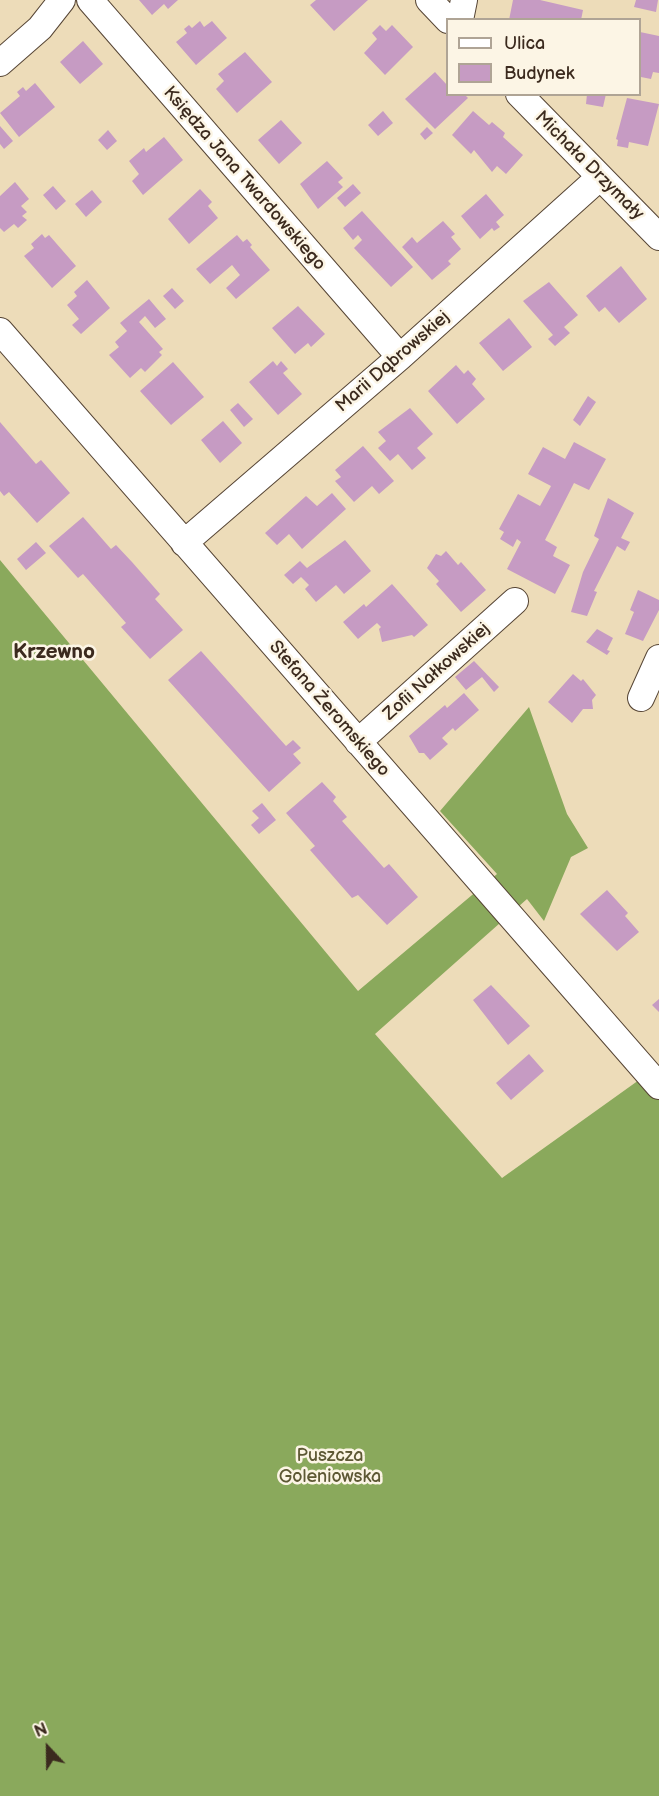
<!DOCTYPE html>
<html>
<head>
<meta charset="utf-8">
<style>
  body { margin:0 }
  #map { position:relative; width:659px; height:1796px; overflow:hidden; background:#eddcb9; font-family:"Balsamiq Sans",sans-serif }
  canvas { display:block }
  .legend { position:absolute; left:446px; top:18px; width:195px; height:78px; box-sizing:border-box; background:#fcf5e5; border:2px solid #afa495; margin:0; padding:8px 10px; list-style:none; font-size:18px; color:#3b2a1e }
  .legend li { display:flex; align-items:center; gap:12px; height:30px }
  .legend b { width:30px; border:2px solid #afa495 }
  .north { position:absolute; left:18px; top:1718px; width:60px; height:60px; -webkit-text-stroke:4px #fcf5e5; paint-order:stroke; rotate:338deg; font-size:16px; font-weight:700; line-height:24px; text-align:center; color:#3b2a1e }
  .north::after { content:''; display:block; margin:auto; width:21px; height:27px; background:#3b2a1e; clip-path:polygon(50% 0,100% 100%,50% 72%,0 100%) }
</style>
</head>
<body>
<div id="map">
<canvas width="659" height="1796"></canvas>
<ul class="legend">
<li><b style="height:8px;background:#fff"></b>Ulica</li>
<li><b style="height:16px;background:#c69bc3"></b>Budynek</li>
</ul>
<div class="north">N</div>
</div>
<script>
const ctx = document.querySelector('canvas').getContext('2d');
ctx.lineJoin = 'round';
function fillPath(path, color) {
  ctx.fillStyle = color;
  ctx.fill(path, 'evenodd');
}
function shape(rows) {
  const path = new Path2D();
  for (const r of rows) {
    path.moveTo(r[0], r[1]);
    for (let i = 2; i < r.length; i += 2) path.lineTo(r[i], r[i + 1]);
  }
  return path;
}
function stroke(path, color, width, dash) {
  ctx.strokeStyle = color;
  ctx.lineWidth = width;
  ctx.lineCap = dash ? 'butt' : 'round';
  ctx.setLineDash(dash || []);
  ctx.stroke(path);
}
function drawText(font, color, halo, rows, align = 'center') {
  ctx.font = font + ' "Balsamiq Sans",sans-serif';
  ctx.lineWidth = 5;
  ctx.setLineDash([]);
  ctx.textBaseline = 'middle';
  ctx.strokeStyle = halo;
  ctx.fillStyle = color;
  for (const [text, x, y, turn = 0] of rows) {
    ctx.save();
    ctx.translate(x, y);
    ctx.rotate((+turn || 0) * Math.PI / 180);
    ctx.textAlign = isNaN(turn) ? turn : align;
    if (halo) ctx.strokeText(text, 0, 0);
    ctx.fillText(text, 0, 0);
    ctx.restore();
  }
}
fillPath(shape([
  [0,560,358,991,497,874,440,811,529,707,567,814,588,848,571,857,544,921,527,899,375,1034,502,1178,653,1070,659,1076,659,1796,0,1796]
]), '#8aa95c');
fillPath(shape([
  [139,0,178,0,168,9,164,4,152,15],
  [316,0,368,0,334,31,310,5],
  [513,0,540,0,583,10,581,20,509,20],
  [636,0,658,0,656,12,634,7],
  [200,21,204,27,212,21,227,38,196,65,176,42,187,33,184,29,189,25,192,28],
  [380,25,386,31,392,25,413,47,385,75,364,53,377,39,372,33],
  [640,32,659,36,659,73,653,72,651,79,641,77],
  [83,41,103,64,80,84,60,62],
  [245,52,272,82,237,113,216,89,224,81,218,74],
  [435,72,447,85,447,94,464,94,468,98,435,129,405,99],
  [35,83,55,107,19,137,0,113,20,96,17,92,23,87,26,91],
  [587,94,606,94,603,107,586,104],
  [627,98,659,104,648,146,629,142,628,148,617,146,618,140,616,139],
  [383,111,393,123,378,136,368,125],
  [473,111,489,125,492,122,505,133,503,137,523,155,506,174,497,166,492,172,474,150,471,154,452,135],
  [281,120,302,143,279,164,258,140],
  [0,126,13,141,4,149,0,144],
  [427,127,433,133,425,140,420,134],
  [108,130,117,141,107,150,98,140],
  [164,137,183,160,143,195,132,181,139,174,129,161,144,148,146,152],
  [327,161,343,178,338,182,343,187,318,209,300,184],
  [15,182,29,199,21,206,27,212,22,216,27,220,18,228,14,224,4,232,0,228,0,196],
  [353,184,361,193,345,207,337,198],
  [53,186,66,201,56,210,43,195],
  [200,189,212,202,208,206,218,218,189,244,168,219],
  [92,190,102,202,86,217,75,204],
  [486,194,504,215,496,222,500,227,494,231,492,228,480,239,461,216],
  [362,211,413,267,391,287,354,248,362,240,358,235,353,240,343,228],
  [443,221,455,234,451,237,461,249,448,261,451,264,432,280,402,247,412,237,417,243],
  [42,234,45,238,49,235,76,266,52,288,24,256,34,248,31,244],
  [237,235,243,242,247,239,252,245,250,247,270,270,236,299,226,288,240,275,232,265,210,284,196,269],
  [621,266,647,299,619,323,605,307,599,312,586,296],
  [87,280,110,308,81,334,72,325,79,319,67,305,77,296,74,292],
  [549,282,578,315,564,327,570,333,555,346,548,339,553,335,523,301],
  [172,288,184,301,175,309,163,296],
  [149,299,166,319,155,328,145,316,139,322,163,349,159,352,162,355,145,372,141,368,130,378,109,355,119,347,115,342,127,331,120,323],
  [298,306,325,334,311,347,308,343,295,354,272,328],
  [509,318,532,347,503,371,479,343],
  [273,361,277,366,281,361,288,369,283,373,302,394,278,415,249,382],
  [173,362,204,397,171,425,140,391],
  [456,365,464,374,468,370,476,379,472,384,485,399,457,424,428,391],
  [588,396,596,402,580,426,573,420],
  [238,403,253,419,244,427,230,410],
  [410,408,433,434,417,448,426,458,412,470,398,454,390,461,378,448,386,441,378,432],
  [223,421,242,443,220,463,201,440],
  [0,422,36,464,41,460,70,493,37,523,9,492,4,496,0,491],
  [574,442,606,459,589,490,574,483,545,540,557,547,553,556,570,565,555,594,507,569,521,542,517,539,513,547,500,539,504,532,499,529,518,494,540,506,550,488,551,486,528,474,543,447,565,459],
  [363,446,394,481,379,494,372,486,354,502,335,481,341,477,335,470],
  [332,493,346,509,302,549,289,534,277,545,265,533,306,496,317,506],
  [608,498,634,513,621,538,630,542,625,551,617,546,594,591,597,592,587,616,571,612,583,572,599,539,594,536],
  [83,517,111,549,116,545,132,562,160,594,155,599,183,630,150,659,121,627,126,623,83,574,78,578,49,546],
  [345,540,371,571,344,594,336,585,316,602,305,589,309,585,301,577,293,584,284,575,300,561,307,568],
  [36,542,46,553,26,570,17,559],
  [446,551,458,565,461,562,486,590,461,612,436,584,439,581,427,568,436,554,441,556],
  [392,584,428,625,414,637,412,635,382,642,379,629,381,627,377,623,358,639,343,622,364,604,366,607],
  [638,590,659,600,659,610,643,641,625,634,634,612,630,610],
  [597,629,613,638,607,650,610,651,607,655,586,642],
  [201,651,286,746,293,740,301,748,293,754,301,763,269,792,168,680],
  [474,661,499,687,494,692,482,677,466,690,455,677],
  [573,674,581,681,583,679,596,695,592,700,593,709,583,709,572,723,548,702],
  [464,693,479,710,455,731,453,728,442,738,448,744,430,760,424,753,419,753,409,736,445,705,447,708],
  [322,782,336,797,333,801,347,817,342,821,384,868,389,864,418,897,387,925,358,895,352,898,310,850,315,846,286,813],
  [262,803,276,820,259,834,251,825,259,818,252,811],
  [607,890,628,913,625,916,639,932,617,951,580,914],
  [491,985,530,1026,508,1045,473,1000],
  [659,999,659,1012,652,1005],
  [529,1054,544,1071,511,1100,496,1083]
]), '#c69bc3');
const minor = shape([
  [90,0,400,357],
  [429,0,448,20],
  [460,20,464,0],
  [0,63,40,28,62,0],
  [519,94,659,237],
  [0,331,659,1086],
  [184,543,400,357,599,178],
  [641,698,659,658],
  [358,742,515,601]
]);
stroke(minor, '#564535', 28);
stroke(minor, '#fff', 26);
drawText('18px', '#3b2a1e', '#fcf5e5', [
  ["Michała Drzymały",589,166,45],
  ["Księdza Jana Twardowskiego",244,179,49],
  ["Marii Dąbrowskiej",393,362,-41],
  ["Zofii Nałkowskiej",437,672,-42],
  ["Stefana Żeromskiego",329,709,49]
]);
drawText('18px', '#5d5834', '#fcf5e5', [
  ["Puszcza",330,1456],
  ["Goleniowska",330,1477]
]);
drawText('bold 21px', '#3b2a1e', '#fcf5e5', [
  ["Krzewno",54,653]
]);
</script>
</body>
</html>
